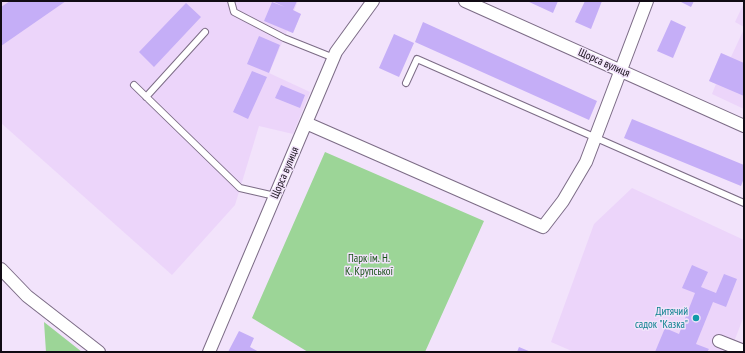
<!DOCTYPE html>
<html>
<head>
<meta charset="utf-8">
<style>
  body { margin:0 }
  #map { position:relative; width:745px; height:353px; overflow:hidden; background:#f2e3fb; font-family:"PT Sans Narrow",sans-serif }
  canvas { display:block }
  .frame { position:absolute; inset:0; border:2px solid #110b14; pointer-events:none }
</style>
</head>
<body>
<div id="map">
<canvas width="745" height="353"></canvas>
<div class="frame"></div>
</div>
<script>
const ctx = document.querySelector('canvas').getContext('2d');
ctx.lineJoin = 'round';
function fillPath(path, color) {
  ctx.fillStyle = color;
  ctx.fill(path, 'evenodd');
}
function shape(rows) {
  const path = new Path2D();
  for (const r of rows) {
    path.moveTo(r[0], r[1]);
    for (let i = 2; i < r.length; i += 2) path.lineTo(r[i], r[i + 1]);
  }
  return path;
}
function stroke(path, color, width, dash) {
  ctx.strokeStyle = color;
  ctx.lineWidth = width;
  ctx.lineCap = dash ? 'butt' : 'round';
  ctx.setLineDash(dash || []);
  ctx.stroke(path);
}
function drawText(font, color, halo, rows, align = 'center') {
  ctx.font = font + ' "PT Sans Narrow",sans-serif';
  ctx.lineWidth = 3;
  ctx.setLineDash([]);
  ctx.textBaseline = 'middle';
  ctx.strokeStyle = halo;
  ctx.fillStyle = color;
  for (const [text, x, y, turn = 0] of rows) {
    ctx.save();
    ctx.translate(x, y);
    ctx.rotate((+turn || 0) * Math.PI / 180);
    ctx.textAlign = isNaN(turn) ? turn : align;
    if (halo) ctx.strokeText(text, 0, 0);
    ctx.fillText(text, 0, 0);
    ctx.restore();
  }
}
fillPath(shape([
  [1,1,298,1,294,11,301,14,293,33,287,31,269,73,310,92,293,134,259,126,235,205,172,275,1,123],
  [744,3,744,27,735,22],
  [744,29,744,109,712,94,716,84,709,81,721,53,731,57],
  [632,188,744,240,744,316,730,352,574,352,551,342,594,224]
]), '#ecd5fa');
fillPath(shape([
  [325,152,484,221,425,352,308,352,252,318],
  [44,322,82,352,46,352]
]), '#9cd597');
fillPath(shape([
  [10,1,66,1,1,46,1,7],
  [272,1,297,1,293,10,301,14,293,33,264,21,272,2,285,7],
  [527,1,558,1,553,13],
  [585,1,602,1,591,29,575,22],
  [679,1,694,1,691,7],
  [186,3,201,17,154,67,139,52],
  [671,20,686,27,673,58,657,51],
  [423,22,597,101,589,120,415,42],
  [394,34,414,43,399,77,379,68],
  [259,36,280,45,269,73,247,64],
  [721,53,744,63,744,96,709,81],
  [252,71,267,77,248,119,233,112],
  [281,85,305,95,300,108,275,98],
  [632,119,744,165,744,178,741,186,624,138],
  [692,265,708,272,701,287,716,293,724,274,737,279,726,307,713,302,696,344,709,349,707,352,655,352,665,328,679,334,695,293,682,288],
  [239,331,254,338,250,347,259,352,228,352],
  [519,347,531,352,517,352]
]), '#c5aef7');
const lane = shape([
  [231,1,234,12,284,38,334,58],
  [406,83,417,59,744,203],
  [134,85,240,188,275,196],
  [146,97,205,32]
]);
const street = shape([
  [465,1,744,126],
  [306,123,543,227,563,201,586,162,647,1],
  [1,269,27,296,99,352],
  [719,341,744,351],
  [209,352,336,52,373,1]
]);
stroke(lane, '#7c6c86', 8);
stroke(street, '#7c6c86', 14);
stroke(lane, '#fff', 6);
stroke(street, '#fff', 12);
for (const [x, y, r, color] of [
  [696,318,4,"#0f9aa8"]
]) {
  const dot = new Path2D();
  dot.arc(x, y, r, 0, 2 * Math.PI);
  ctx.fillStyle = color;
  ctx.fill(dot);
  stroke(dot, '#f2e3fb', 1.5);
}
drawText('11px', '#110b14', '#f2e3fb', [
  ["Щорса вулиця",604,63,24],
  ["Щорса вулиця",285,173,-67]
]);
drawText('11px', '#175116', '#f2e3fb', [
  ["Парк ім. Н.",369,259],
  ["К. Крупської",369,272]
]);
drawText('11px', '#0d838f', '#f2e3fb', [
  ["Дитячий",688,312],
  ["садок \"Казка\"",688,325]
], 'right');
</script>
</body>
</html>
